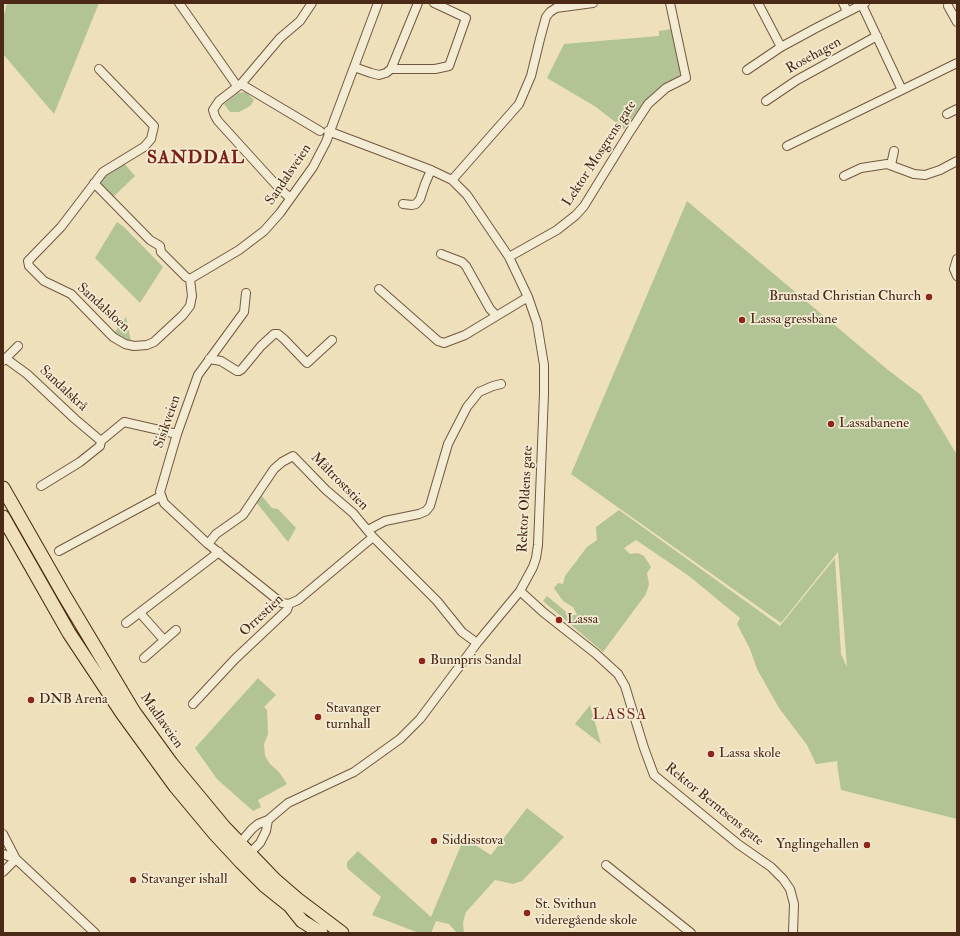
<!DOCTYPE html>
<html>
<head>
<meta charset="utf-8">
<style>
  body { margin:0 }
  #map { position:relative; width:960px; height:936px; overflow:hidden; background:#ede0bb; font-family:"IM FELL Double Pica",serif }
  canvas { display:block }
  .frame { position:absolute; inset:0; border:4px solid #4a2916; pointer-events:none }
</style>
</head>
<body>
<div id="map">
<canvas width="960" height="936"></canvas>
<div class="frame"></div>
</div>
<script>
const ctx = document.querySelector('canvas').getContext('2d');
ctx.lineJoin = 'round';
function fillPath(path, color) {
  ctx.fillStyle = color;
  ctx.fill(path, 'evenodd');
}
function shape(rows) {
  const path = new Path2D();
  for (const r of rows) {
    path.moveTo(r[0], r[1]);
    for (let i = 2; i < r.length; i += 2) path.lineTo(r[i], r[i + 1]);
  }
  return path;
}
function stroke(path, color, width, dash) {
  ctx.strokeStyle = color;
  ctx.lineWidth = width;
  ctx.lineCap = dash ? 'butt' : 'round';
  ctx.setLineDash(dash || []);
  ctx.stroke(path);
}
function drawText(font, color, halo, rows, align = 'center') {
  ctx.font = font + ' "IM FELL Double Pica",serif';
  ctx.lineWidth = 3.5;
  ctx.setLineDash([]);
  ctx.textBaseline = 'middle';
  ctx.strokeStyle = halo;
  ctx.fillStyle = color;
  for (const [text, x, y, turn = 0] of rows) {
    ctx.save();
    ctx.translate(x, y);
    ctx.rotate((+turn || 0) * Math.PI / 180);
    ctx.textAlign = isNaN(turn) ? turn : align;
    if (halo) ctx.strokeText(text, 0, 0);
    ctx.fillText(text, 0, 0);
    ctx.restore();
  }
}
fillPath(shape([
  [7,3,99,3,54,114,3,54,3,19],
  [672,29,682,71,678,78,664,85,643,104,624,129,596,107,547,78,564,44,659,36,659,31],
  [246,92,254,100,250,106,239,112,230,112,224,104,238,93],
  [122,161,135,176,111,199,103,190,100,180,104,171],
  [687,201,888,370,921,395,957,455,957,819,841,790,837,764,838,761,816,764,807,745,779,708,757,669,750,649,737,624,740,618,689,576,636,540,624,548,630,554,638,553,644,556,651,567,647,573,649,584,646,594,603,652,543,601,547,596,570,615,577,615,573,607,563,601,554,588,558,583,563,584,565,576,587,547,597,540,596,527,619,510,780,626,835,558,841,654,847,667,838,552,781,623,571,474],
  [117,222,124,227,163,267,140,303,95,258],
  [126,317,131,341,119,337,114,333],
  [261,495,272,508,278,509,296,528,288,542,256,502],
  [258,678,276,695,264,707,267,710,268,734,264,744,265,756,270,764,279,772,287,784,258,800,261,807,253,811,217,779,195,748],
  [590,705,601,744,575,724],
  [527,808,564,837,522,881,513,884,495,880,466,912,463,922,464,933,457,933,449,924,436,921,431,933,419,933,372,915,381,897,348,869,347,866,347,862,358,851,431,917,464,838,491,855]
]), '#b2c395');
const minor = shape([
  [179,3,237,86],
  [758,3,781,47],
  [843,3,847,11],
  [862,5,902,90,957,63],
  [948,6,957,22],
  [354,67,371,73,379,75,386,73,391,69,418,3],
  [99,69,154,126,151,139,144,147,103,172,61,227,28,261,29,266,44,281,71,294,113,337,125,344,134,346,147,345,154,342,183,315,190,306,192,296,190,279],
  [391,69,435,69,449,66,466,18,434,3],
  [747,70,781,47,816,28,865,3],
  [241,84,320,131],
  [766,101,797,80,877,36],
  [947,114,957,109],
  [787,146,902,90],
  [891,165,894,151],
  [844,176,861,168,887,164,914,174,925,175,940,170,957,161],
  [452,180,519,104,531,76,540,39,546,17,550,12,556,8,593,3],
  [94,183,150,240,160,246,161,252,186,277,190,279],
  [290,198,278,187,218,121,215,116,213,110,219,101,241,84,280,38,300,21,312,3],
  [403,204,412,205,416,204,420,199,425,184,431,170],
  [441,254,462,262,466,266,490,309,496,315],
  [509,257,557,230,576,215,584,206,629,133,648,104,666,88,686,78,670,3],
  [957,259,954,269,957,276],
  [190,279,239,250,264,231,280,213,313,167,326,142,378,3],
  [379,289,438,341,444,343,465,335,528,297],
  [246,293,244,312,198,375,177,434,160,492,164,503,208,544,279,601,282,603,289,604],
  [5,358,27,374,75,419,101,441,124,422,177,434],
  [209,359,221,361,237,371,239,371,242,369,261,346,274,334,278,334,284,339,307,363,332,340],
  [3,361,18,346],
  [41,486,80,462,100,446,101,441],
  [368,530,385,521,419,514,426,511,430,506,434,492,448,444,467,407,479,392,493,386,501,384],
  [208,544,216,534,243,515,274,469,282,462,293,456,326,490,353,513,373,537,437,601,462,632,477,643],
  [59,551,161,496],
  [520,591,543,612,595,653,618,674,625,686,644,748,654,775,738,844,771,867,783,879,790,889,794,904,793,933],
  [140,613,164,640],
  [126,623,219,552],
  [144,658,176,630],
  [193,704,235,659,287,610,289,604,298,600,373,537],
  [3,834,16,859],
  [240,847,240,843,252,829,258,824,268,820,288,803,354,772,400,739,420,719,477,643,520,591,533,567,536,558,538,545,544,394,544,365,537,323,528,297,509,257,467,195,452,180,431,170,328,131],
  [3,854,16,859,95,933],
  [247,856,260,843,266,831,268,820],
  [606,865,691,933],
  [3,872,16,859]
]);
const primary = shape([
  [3,488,64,595,134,712,171,763,224,827,275,880,297,899,342,933],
  [3,517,69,633,122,713,175,786,215,834,241,862,265,886,290,906,302,921,321,933]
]);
stroke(minor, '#73573f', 10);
stroke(primary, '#4a2916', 15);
stroke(minor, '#f3ebd3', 8);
stroke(primary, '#ede0bb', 13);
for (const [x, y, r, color] of [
  [929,297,4,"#8f2418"],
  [742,320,4,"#8f2418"],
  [831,424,4,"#8f2418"],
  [559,620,4,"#8f2418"],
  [422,661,4,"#8f2418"],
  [31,700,4,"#8f2418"],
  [318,717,4,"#8f2418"],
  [711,754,4,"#8f2418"],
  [434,841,4,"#8f2418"],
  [867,845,4,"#8f2418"],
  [133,880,4,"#8f2418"],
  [527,913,4,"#8f2418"]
]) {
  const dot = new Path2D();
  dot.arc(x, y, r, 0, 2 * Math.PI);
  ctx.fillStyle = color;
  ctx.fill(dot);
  stroke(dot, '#f3ebd3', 1.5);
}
drawText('14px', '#4a2916', '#f3ebd3', [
  ["Rosehagen",814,56,-29],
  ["Lektor Mosgrens gate",600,154,-57],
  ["Sandalsveien",289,175,-56],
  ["Sandalsloen",103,308,42],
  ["Sandalskrå",63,389,43],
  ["Sisikveien",168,422,-71],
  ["Måltroststien",339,482,45],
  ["Rektor Oldens gate",526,499,-87],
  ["Orrestien",262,616,-43],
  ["Madlaveien",161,721,55],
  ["Rektor Berntsens gate",714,805,39]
]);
drawText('14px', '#4a2916', '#f3ebd3', [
  ["Brunstad Christian Church",921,297,"right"],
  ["Lassa gressbane",750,320],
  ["Lassabanene",839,424],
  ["Lassa",567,620],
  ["Bunnpris Sandal",430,661],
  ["DNB Arena",39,700],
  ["Stavanger",326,709],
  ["turnhall",326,725],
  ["Lassa skole",719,754],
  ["Siddisstova",442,841],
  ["Ynglingehallen",859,845,"right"],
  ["Stavanger ishall",141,880],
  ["St. Svithun",535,905],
  ["videregående skole",535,921]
], 'left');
ctx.letterSpacing = '1px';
drawText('16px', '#7a1f14', '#f3ebd3', [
  ["LASSA",620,716]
]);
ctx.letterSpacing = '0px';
ctx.letterSpacing = '1px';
drawText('bold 18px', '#7a1f14', '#f3ebd3', [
  ["SANDDAL",196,159]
]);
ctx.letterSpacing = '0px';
</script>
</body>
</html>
